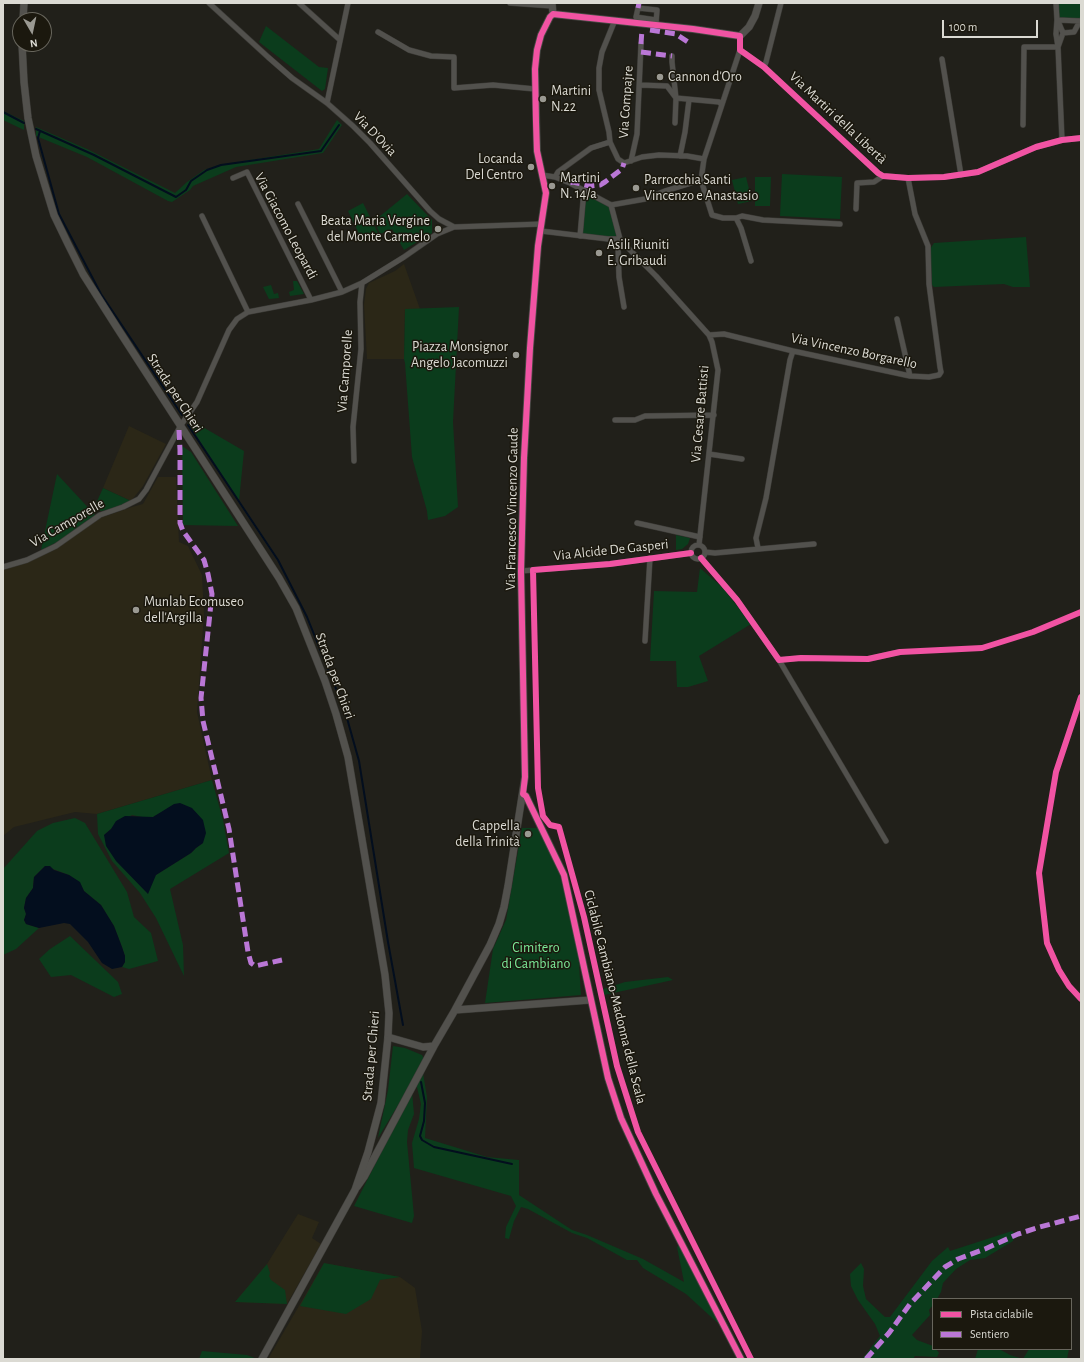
<!DOCTYPE html>
<html>
<head>
<meta charset="utf-8">
<style>
  body { margin:0 }
  #map { position:relative; width:1084px; height:1362px; overflow:hidden; background:#21201a; font-family:"Alegreya Sans",sans-serif }
  canvas { display:block }
  .frame { position:absolute; inset:0; border:4px solid #dbdad3; pointer-events:none }
  .legend { position:absolute; left:932px; top:1298px; width:140px; height:52px; box-sizing:border-box; background:#1b180e; border:1px solid #68665d; margin:0; padding:5px 7px; list-style:none; font-size:12px; color:#dbdad3 }
  .legend li { display:flex; align-items:center; gap:8px; height:20px }
  .legend b { width:20px; border:1px solid #68665d }
  .north { position:absolute; left:12px; top:12px; width:40px; height:40px; box-sizing:border-box; background:#1b180e; border:1px solid #68665d; border-radius:50%; rotate:171deg; font-size:11px; font-weight:700; line-height:16px; text-align:center; color:#dbdad3 }
  .north::after { content:''; display:block; margin:auto; width:14px; height:18px; background:#9a9992; clip-path:polygon(50% 0,100% 100%,50% 72%,0 100%) }
  .scale { position:absolute; left:942px; top:20px; width:96px; height:18px; box-sizing:border-box; border:2px solid #dbdad3; border-top:0; padding-left:5px; font-size:12px; line-height:14px; white-space:nowrap; color:#dbdad3; -webkit-text-stroke:3px #1b180e; paint-order:stroke }
</style>
</head>
<body>
<div id="map">
<canvas width="1084" height="1362"></canvas>
<div class="frame"></div>
<ul class="legend">
<li><b style="height:5px;background:#f153a3"></b>Pista ciclabile</li>
<li><b style="height:5px;background:#ba77d6"></b>Sentiero</li>
</ul>
<div class="north">N</div>
<div class="scale">100 m</div>
</div>
<script>
const ctx = document.querySelector('canvas').getContext('2d');
ctx.lineJoin = 'round';
function fillPath(path, color) {
  ctx.fillStyle = color;
  ctx.fill(path, 'evenodd');
}
function shape(rows) {
  const path = new Path2D();
  for (const r of rows) {
    if (r.length === 3) {
      path.moveTo(r[0] + r[2], r[1]);
      path.arc(r[0], r[1], r[2], 0, 2 * Math.PI);
      continue;
    }
    path.moveTo(r[0], r[1]);
    for (let i = 2; i < r.length; i += 2) path.lineTo(r[i], r[i + 1]);
  }
  return path;
}
function stroke(path, color, width, dash) {
  ctx.strokeStyle = color;
  ctx.lineWidth = width;
  ctx.lineCap = dash ? 'butt' : 'round';
  ctx.setLineDash(dash || []);
  ctx.stroke(path);
}
function drawText(font, color, halo, rows, align = 'center') {
  ctx.font = font + ' "Alegreya Sans",sans-serif';
  ctx.lineWidth = 3;
  ctx.setLineDash([]);
  ctx.textBaseline = 'middle';
  ctx.strokeStyle = halo;
  ctx.fillStyle = color;
  for (const [text, x, y, turn = 0] of rows) {
    ctx.save();
    ctx.translate(x, y);
    ctx.rotate((+turn || 0) * Math.PI / 180);
    ctx.textAlign = isNaN(turn) ? turn : align;
    if (halo) ctx.strokeText(text, 0, 0);
    ctx.fillText(text, 0, 0);
    ctx.restore();
  }
}
fillPath(shape([
  [404,264,420,309,405,310,404,359,367,359,364,305,366,289,369,283,395,271],
  [129,426,166,444,143,486,131,501,103,488],
  [158,477,176,477,179,542,188,546,202,575,204,615,197,712,212,780,97,814,75,812,14,827,3,836,3,570,32,560,97,519,132,507,143,504],
  [298,1214,319,1222,312,1238,321,1244,287,1304,235,1302,267,1264],
  [324,1263,400,1277,415,1288,422,1331,420,1359,268,1359]
]), '#2b2717');
fillPath(shape([
  [1056,3,1081,3,1081,21,1057,20],
  [266,26,319,67,328,68,325,89,322,91,259,42],
  [3,111,24,121,24,130,3,120],
  [337,120,342,125,323,153,236,167,193,186,190,190,172,202,168,201,87,157,36,136,36,127,87,149,175,193,187,182,204,170,219,165,319,149],
  [782,174,842,177,840,219,780,216],
  [746,177,752,201,738,204,732,180],
  [755,177,771,177,770,206,755,206],
  [585,193,610,206,617,237,581,236],
  [407,194,432,220,432,233,404,250,392,229,380,234,374,221],
  [363,203,379,235,363,242,348,211],
  [1026,237,1030,287,1013,287,1004,284,934,287,932,285,930,249,934,243],
  [293,281,297,281,304,294,290,296,289,292,294,290],
  [271,285,274,294,278,293,279,298,269,299,263,287],
  [459,307,453,422,458,507,445,516,428,520,427,511,412,457,405,363,404,359,405,309],
  [189,419,244,451,239,501,188,423],
  [182,446,191,452,238,526,183,525],
  [57,474,95,515,59,541,41,550],
  [103,488,131,501,114,509,101,511,94,508],
  [676,535,690,538,688,544,682,549,676,550],
  [700,568,723,588,751,624,699,656,708,681,688,687,677,687,676,661,650,661,654,591,697,592],
  [212,780,223,820,229,853,170,889,183,945,184,976,156,918,140,893,112,861,98,834,97,814],
  [162,812,203,843,196,848,191,853,156,875,104,835,111,829,132,815,142,817,153,817],
  [75,818,85,823,127,892,134,917,151,933,158,961,129,969,122,967,125,962,125,956,122,947,114,926,101,905,84,891,79,882,69,875,45,866,34,877,33,888,26,898,24,908,26,914,24,920,26,924,39,928,16,949,3,955,3,869,37,831,53,823],
  [522,828,539,828,559,871,578,949,581,995,485,1003,493,949,506,920],
  [70,936,118,982,122,994,114,997,71,975,51,977,39,959,50,949],
  [668,977,673,980,604,995,603,989,625,982],
  [393,1046,405,1048,422,1055,425,1061,378,1138,388,1090],
  [423,1073,427,1097,425,1138,487,1157,519,1160,519,1195,572,1230,587,1235,643,1259,684,1282,677,1247,679,1245,721,1326,686,1294,643,1268,637,1260,627,1260,587,1238,572,1233,528,1209,521,1207,514,1221,509,1239,505,1238,506,1227,516,1206,511,1196,414,1168,412,1143,419,1119,421,1104,416,1083],
  [412,1092,414,1114,408,1130,407,1142,414,1216,412,1223,354,1206],
  [1012,1231,1014,1233,1013,1241,985,1258,970,1260,956,1269,943,1283,941,1292,937,1299,933,1299,933,1305,929,1310,930,1315,912,1335,917,1340,933,1346,933,1349,936,1349,939,1353,937,1357,915,1356,913,1359,862,1359,880,1336,875,1324,858,1300,851,1286,850,1274,861,1263,864,1269,863,1286,866,1299,885,1317,890,1317,932,1261,948,1247,950,1251],
  [324,1263,400,1277,380,1280,371,1299,346,1314,300,1306],
  [267,1264,270,1273,269,1276,271,1280,285,1290,287,1304,235,1302],
  [978,1349,999,1349,1010,1355,1023,1359,1029,1349,1069,1349,1067,1359,975,1359],
  [202,1351,247,1355,257,1359,199,1359]
]), '#0b3c1c');
fillPath(shape([
  [180,803,192,808,203,820,206,833,203,843,196,848,191,853,156,875,148,894,116,861,106,846,104,835,111,829,116,821,125,816,153,817,174,804],
  [45,866,50,866,54,870,69,875,80,882,84,891,101,905,114,926,122,947,125,956,125,962,122,967,112,969,102,963,88,942,70,924,64,923,39,928,26,924,24,920,26,914,24,908,26,898,33,888,34,877]
]), '#030e1e');
stroke(shape([
  [3,112,24,123],
  [36,129,94,155,176,197,186,190,191,181,207,170,221,165,321,151,339,125],
  [40,131,38,138,59,214,101,294,182,415],
  [188,425,278,560,307,617,345,711,359,761,388,942,403,1025],
  [421,1082,425,1103,424,1121,420,1136,422,1140,434,1147,512,1164]
]), '#030e1e', 2);
const minor = shape([
  [209,3,268,57,292,78,327,103,353,126,370,143,430,211,439,219,454,227,542,224],
  [299,3,340,40],
  [510,3,552,6],
  [1056,3,1057,20,1056,34,1058,47,1062,140],
  [615,20,602,52,599,68,599,90,609,132,610,142,618,159,624,163,642,157,659,155,687,156,704,159],
  [1057,20,1081,21],
  [1058,21,1063,33,1058,47],
  [656,24,657,10,638,8,636,17,656,20],
  [378,32,409,50,431,56,454,57,454,88,493,85,535,89],
  [1063,33,1074,32,1080,21],
  [740,36,740,50,764,67,878,173,883,176,908,178,944,177,978,172,1036,147,1062,140,1081,138],
  [740,50,710,141,704,159,701,180,712,215,723,218,736,218,741,228,751,261],
  [672,56,672,62,676,98,675,123],
  [942,59,961,175],
  [764,67,766,62,781,3],
  [640,85,667,86,676,98,719,102,721,104],
  [327,103,348,3],
  [1023,125,1024,47,1058,47],
  [680,156,685,132,689,100],
  [631,161,637,134,641,44],
  [542,175,555,177,570,183,611,205,620,239,623,243,656,276,709,335,712,342,718,370,699,545],
  [555,177,558,172,591,148,610,142],
  [233,178,247,172,311,300],
  [298,204,342,292],
  [611,205,645,199,665,191,701,180],
  [856,209,857,183,874,182,883,176],
  [202,216,248,312],
  [736,218,742,216,763,220,840,224],
  [541,231,608,239,620,239],
  [580,236,584,190],
  [623,243,618,246,619,277,624,307],
  [897,319,910,376],
  [709,335,724,334,793,351,910,376,929,377,939,375,941,372,940,367,929,284,928,246,915,214,908,178],
  [615,420,635,420,645,416,714,415],
  [709,454,742,459],
  [354,461,353,427,361,349,360,302,362,283],
  [637,523,700,537],
  [698,552,7],
  [758,548,756,538,766,498,790,360,793,351],
  [705,552,715,553,814,544],
  [701,558,737,600,779,660,886,841],
  [3,567,27,560,56,546,100,515,123,507,139,499,146,490,181,425,197,402,229,330,237,319,248,312,311,300,342,292,362,283,404,257,437,234,454,227],
  [521,571,610,564,691,553],
  [645,641,650,558],
  [779,660,801,658,868,659,900,652]
]);
const tertiary = shape([
  [552,3,553,14],
  [553,14,693,29,740,36,749,27,755,16,759,3],
  [523,794,526,796,564,875,608,1078,621,1118,656,1194,741,1359],
  [455,1010,490,945,499,924,504,907,508,886,525,777,521,571,524,458,530,348,538,246,546,193,537,151,535,69,537,50,541,35,550,17,553,14],
  [388,1037,423,1047,434,1046,455,1010,590,1000],
  [357,1187,364,1177,434,1046]
]);
const secondary = shape([
  [23,20,24,3],
  [22,44,24,82,28,118,36,156,54,215,68,244,83,274,116,326,279,578,296,608,325,681,336,714,348,757,385,975,389,1013,388,1037,381,1103,368,1152,355,1190,262,1359]
]);
stroke(minor, '#3c3b37', 6);
stroke(tertiary, '#3c3b37', 8);
stroke(secondary, '#3c3b37', 8);
stroke(minor, '#52514d', 5);
stroke(tertiary, '#52514d', 7);
stroke(secondary, '#52514d', 7);
stroke(shape([
  [638,8,639,3],
  [650,30,676,34,688,42],
  [641,44,642,29],
  [641,52,672,56],
  [570,183,573,182,590,186,600,185,605,182,622,169,624,163],
  [179,430,180,450,180,523,183,531,204,560,208,574,212,594,201,698,203,721,229,829,248,952,251,963,255,966,282,960],
  [866,1359,889,1333,910,1304,945,1267,958,1259,985,1249,1018,1234,1040,1227,1081,1216]
]), '#ba77d6', 5, [10, 5]);
stroke(shape([
  [691,553,610,564,533,570,538,788,543,816,550,825,559,827,584,917,617,1066,638,1132,751,1359],
  [701,558,737,600,779,660,801,658,868,659,900,652,982,648,1033,632,1081,612],
  [1081,697,1056,772,1039,873,1047,943,1059,970,1069,986,1081,999],
  [741,1359,656,1194,621,1118,608,1078,564,875,526,796,523,794,525,777,521,571,524,458,530,348,538,246,546,193,537,151,536,122,535,69,537,50,541,35,550,17,553,14,693,29,740,36,740,50,764,67,878,173,883,176,908,178,944,177,978,172,1036,147,1062,140,1081,138]
]), '#f153a3', 6);
for (const [x, y, r, color] of [
  [660,77,4,"#9a9992"],
  [543,99,4,"#9a9992"],
  [531,167,4,"#9a9992"],
  [552,186,4,"#9a9992"],
  [636,188,4,"#9a9992"],
  [438,229,4,"#9a9992"],
  [599,253,4,"#9a9992"],
  [516,355,4,"#9a9992"],
  [136,610,4,"#9a9992"],
  [528,834,4,"#9a9992"]
]) {
  const dot = new Path2D();
  dot.arc(x, y, r, 0, 2 * Math.PI);
  ctx.fillStyle = color;
  ctx.fill(dot);
  stroke(dot, '#1b180e', 1.5);
}
drawText('14px', '#dbdad3', '#1b180e', [
  ["Cannon d'Oro",668,77],
  ["Martini",551,91],
  ["N.22",551,107],
  ["Locanda",523,159,"right"],
  ["Del Centro",523,175,"right"],
  ["Martini",560,178],
  ["N. 14/a",560,194],
  ["Parrocchia Santi",644,180],
  ["Vincenzo e Anastasio",644,196],
  ["Beata Maria Vergine",430,221,"right"],
  ["del Monte Carmelo",430,237,"right"],
  ["Asili Riuniti",607,245],
  ["E. Gribaudi",607,261],
  ["Piazza Monsignor",508,347,"right"],
  ["Angelo Jacomuzzi",508,363,"right"],
  ["Munlab Ecomuseo",144,602],
  ["dell'Argilla",144,618],
  ["Cappella",520,826,"right"],
  ["della Trinità",520,842,"right"]
], 'left');
drawText('14px', '#dbdad3', '#1b180e', [
  ["Via Compajre",626,102,-86],
  ["Via Martiri della Libertà",838,118,43],
  ["Via D'Ovia",375,134,46],
  ["Via Giacomo Leopardi",286,226,62],
  ["Via Vincenzo Borgarello",854,351,12],
  ["Via Camporelle",345,371,-86],
  ["Strada per Chieri",175,393,57],
  ["Via Cesare Battisti",700,414,-85],
  ["Via Francesco Vincenzo Gaude",512,509,-89],
  ["Via Camporelle",67,523,-30],
  ["Via Alcide De Gasperi",611,550,-6],
  ["Strada per Chieri",335,676,70],
  ["Ciclabile Cambiano-Madonna della Scala",615,997,76],
  ["Strada per Chieri",371,1056,-85]
]);
drawText('14px', '#7ceb98', '#1b180e', [
  ["Cimitero",536,948],
  ["di Cambiano",536,964]
]);
</script>
</body>
</html>
